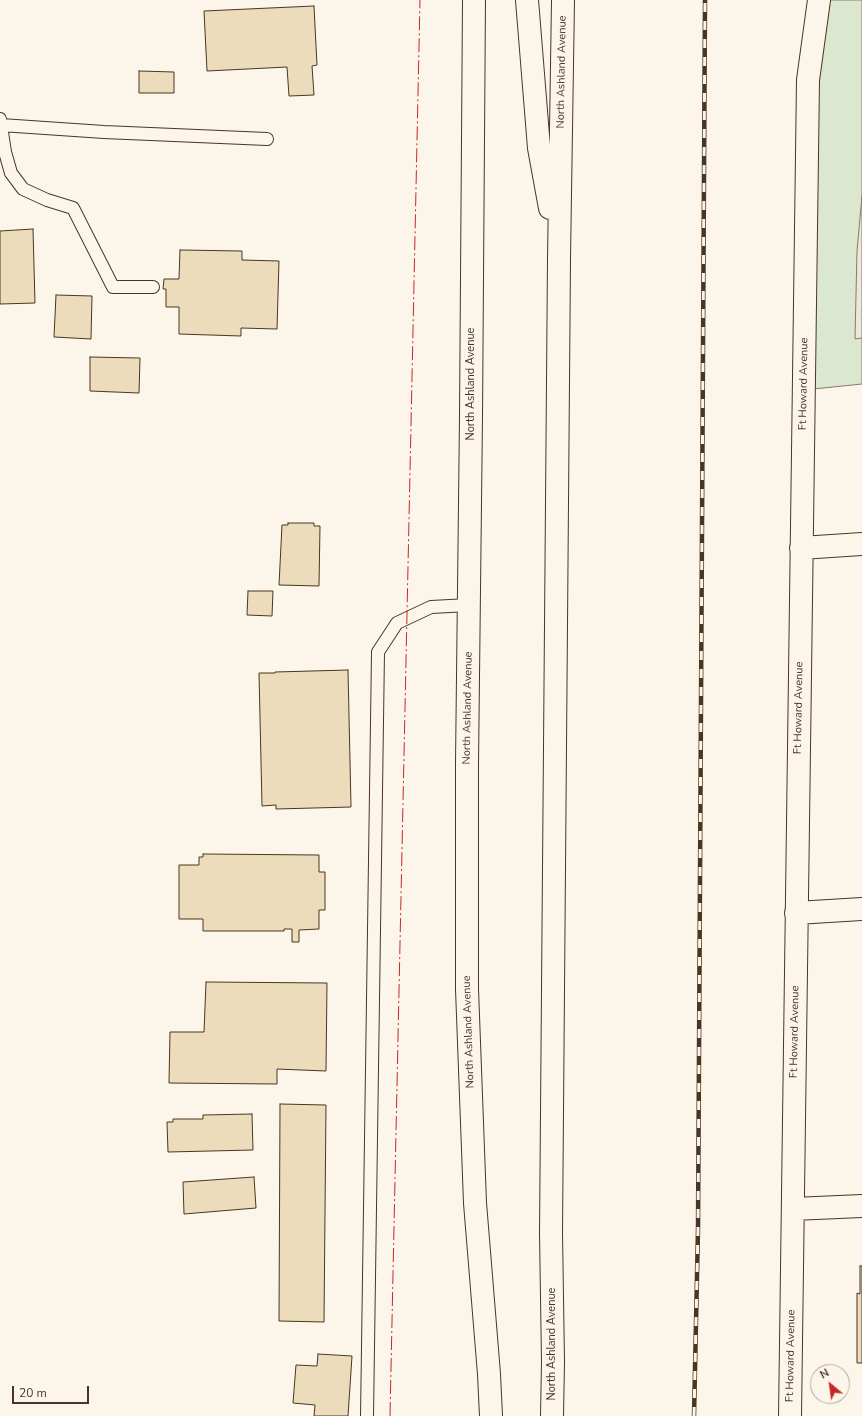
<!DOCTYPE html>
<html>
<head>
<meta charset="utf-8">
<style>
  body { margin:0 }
  #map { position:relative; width:862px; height:1416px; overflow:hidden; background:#fbf6e9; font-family:"Nunito Sans",sans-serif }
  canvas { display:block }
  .north { position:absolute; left:810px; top:1364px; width:40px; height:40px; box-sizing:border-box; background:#fbf6e9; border:1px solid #b4a999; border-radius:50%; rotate:331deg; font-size:11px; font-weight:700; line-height:16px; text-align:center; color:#4a3520 }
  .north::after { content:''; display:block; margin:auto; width:14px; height:18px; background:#c62828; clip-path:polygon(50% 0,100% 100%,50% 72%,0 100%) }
  .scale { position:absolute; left:12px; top:1386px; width:77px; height:18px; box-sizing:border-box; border:2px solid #4a3520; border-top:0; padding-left:5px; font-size:12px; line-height:14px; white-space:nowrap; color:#4a3520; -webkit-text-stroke:3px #fbf6e9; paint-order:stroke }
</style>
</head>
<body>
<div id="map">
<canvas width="862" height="1416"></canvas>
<div class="north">N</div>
<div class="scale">20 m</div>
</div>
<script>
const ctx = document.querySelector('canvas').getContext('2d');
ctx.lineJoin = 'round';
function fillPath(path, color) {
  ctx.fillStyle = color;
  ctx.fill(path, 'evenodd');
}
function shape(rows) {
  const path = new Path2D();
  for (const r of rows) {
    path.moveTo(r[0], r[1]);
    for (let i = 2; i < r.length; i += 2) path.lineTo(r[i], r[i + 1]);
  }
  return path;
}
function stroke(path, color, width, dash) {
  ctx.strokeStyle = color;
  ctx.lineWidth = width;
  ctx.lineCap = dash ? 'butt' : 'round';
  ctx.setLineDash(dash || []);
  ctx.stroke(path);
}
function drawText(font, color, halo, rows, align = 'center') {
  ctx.font = font + ' "Nunito Sans",sans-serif';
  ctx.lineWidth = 3;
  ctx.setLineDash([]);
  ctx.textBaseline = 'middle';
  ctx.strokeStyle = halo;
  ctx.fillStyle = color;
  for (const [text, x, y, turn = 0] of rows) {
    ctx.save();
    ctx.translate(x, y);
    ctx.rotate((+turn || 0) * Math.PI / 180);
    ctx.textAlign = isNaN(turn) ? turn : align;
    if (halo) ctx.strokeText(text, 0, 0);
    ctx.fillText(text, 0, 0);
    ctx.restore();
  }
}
const green = shape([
  [819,0,862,0,862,384,804,390,819,0]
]);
fillPath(green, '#dce7d0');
stroke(green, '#887966', 1);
const parking = shape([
  [862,196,862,338,855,339,857,251,862,196]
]);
fillPath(parking, '#ede7d9');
stroke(parking, '#887966', 1);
const building = shape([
  [314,6,317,65,312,66,314,95,289,96,287,67,207,71,204,11,314,6],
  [139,71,174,72,174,93,139,93,139,71],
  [33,229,35,303,0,304,0,231,33,229],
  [180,250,242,251,242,260,279,261,277,329,241,328,241,336,179,334,179,307,166,307,166,289,163,289,164,279,179,279,180,250],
  [56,295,92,296,91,339,54,337,56,295],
  [90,357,140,358,139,393,90,391,90,357],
  [288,523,314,523,314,526,320,526,319,586,279,585,282,525,288,525,288,523],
  [248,591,273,591,272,616,247,615,248,591],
  [348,670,351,807,276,809,276,805,262,806,259,673,275,673,275,672,348,670],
  [203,854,319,855,319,872,325,872,325,910,319,910,319,929,299,930,299,942,292,942,292,929,284,929,284,931,203,931,203,919,179,919,179,865,199,865,199,857,203,857,203,854],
  [206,982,327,983,326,1071,277,1069,277,1084,169,1083,170,1032,204,1032,206,982],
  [280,1104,326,1105,324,1322,279,1321,280,1104],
  [252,1114,253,1150,168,1152,167,1122,173,1122,173,1119,203,1119,203,1115,252,1114],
  [254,1177,256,1208,184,1214,183,1182,254,1177],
  [860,1266,862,1266,862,1363,857,1363,857,1293,860,1294,860,1266],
  [318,1354,352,1356,348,1416,314,1416,315,1405,293,1403,296,1365,317,1366,318,1354]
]);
fillPath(building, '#ecdcbc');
stroke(building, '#4a3520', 1);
const service = shape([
  [0,119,5,152,11,173,23,189,47,200,73,208,113,287,153,287],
  [1,125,104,132,267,139],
  [367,1416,378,652,397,623,431,607,469,605]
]);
const minor = shape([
  [801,548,862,544],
  [796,913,862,909],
  [793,1209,862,1206],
  [790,1416,808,80,819,0]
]);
const secondary = shape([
  [474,0,471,416,467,763,467,989,475,1203,489,1374,491,1416],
  [527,0,539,148,550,208],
  [552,1416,553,1362,551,1233,559,259,563,0]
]);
stroke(service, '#4a3520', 14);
stroke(minor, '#4a3520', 24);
stroke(secondary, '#4a3520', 24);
stroke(service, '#fbf6e9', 12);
stroke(minor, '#fbf6e9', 22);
stroke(secondary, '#fbf6e9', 22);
const rail = shape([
  [694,1416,698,1229,705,0]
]);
stroke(rail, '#4a3520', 4.5);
stroke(rail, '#fbf6e9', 3, [9]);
stroke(shape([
  [390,1416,420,0]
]), '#c62828', 1, [14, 3, 2, 3]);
drawText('11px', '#4a3520', '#fbf6e9', [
  ["North Ashland Avenue",562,72,-89],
  ["North Ashland Avenue",471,384,-90],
  ["Ft Howard Avenue",804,384,-89],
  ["North Ashland Avenue",468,708,-89],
  ["Ft Howard Avenue",799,708,-89],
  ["North Ashland Avenue",469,1032,-92],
  ["Ft Howard Avenue",795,1032,-89],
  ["North Ashland Avenue",552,1344,-90],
  ["Ft Howard Avenue",791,1356,-89]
]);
</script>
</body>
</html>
